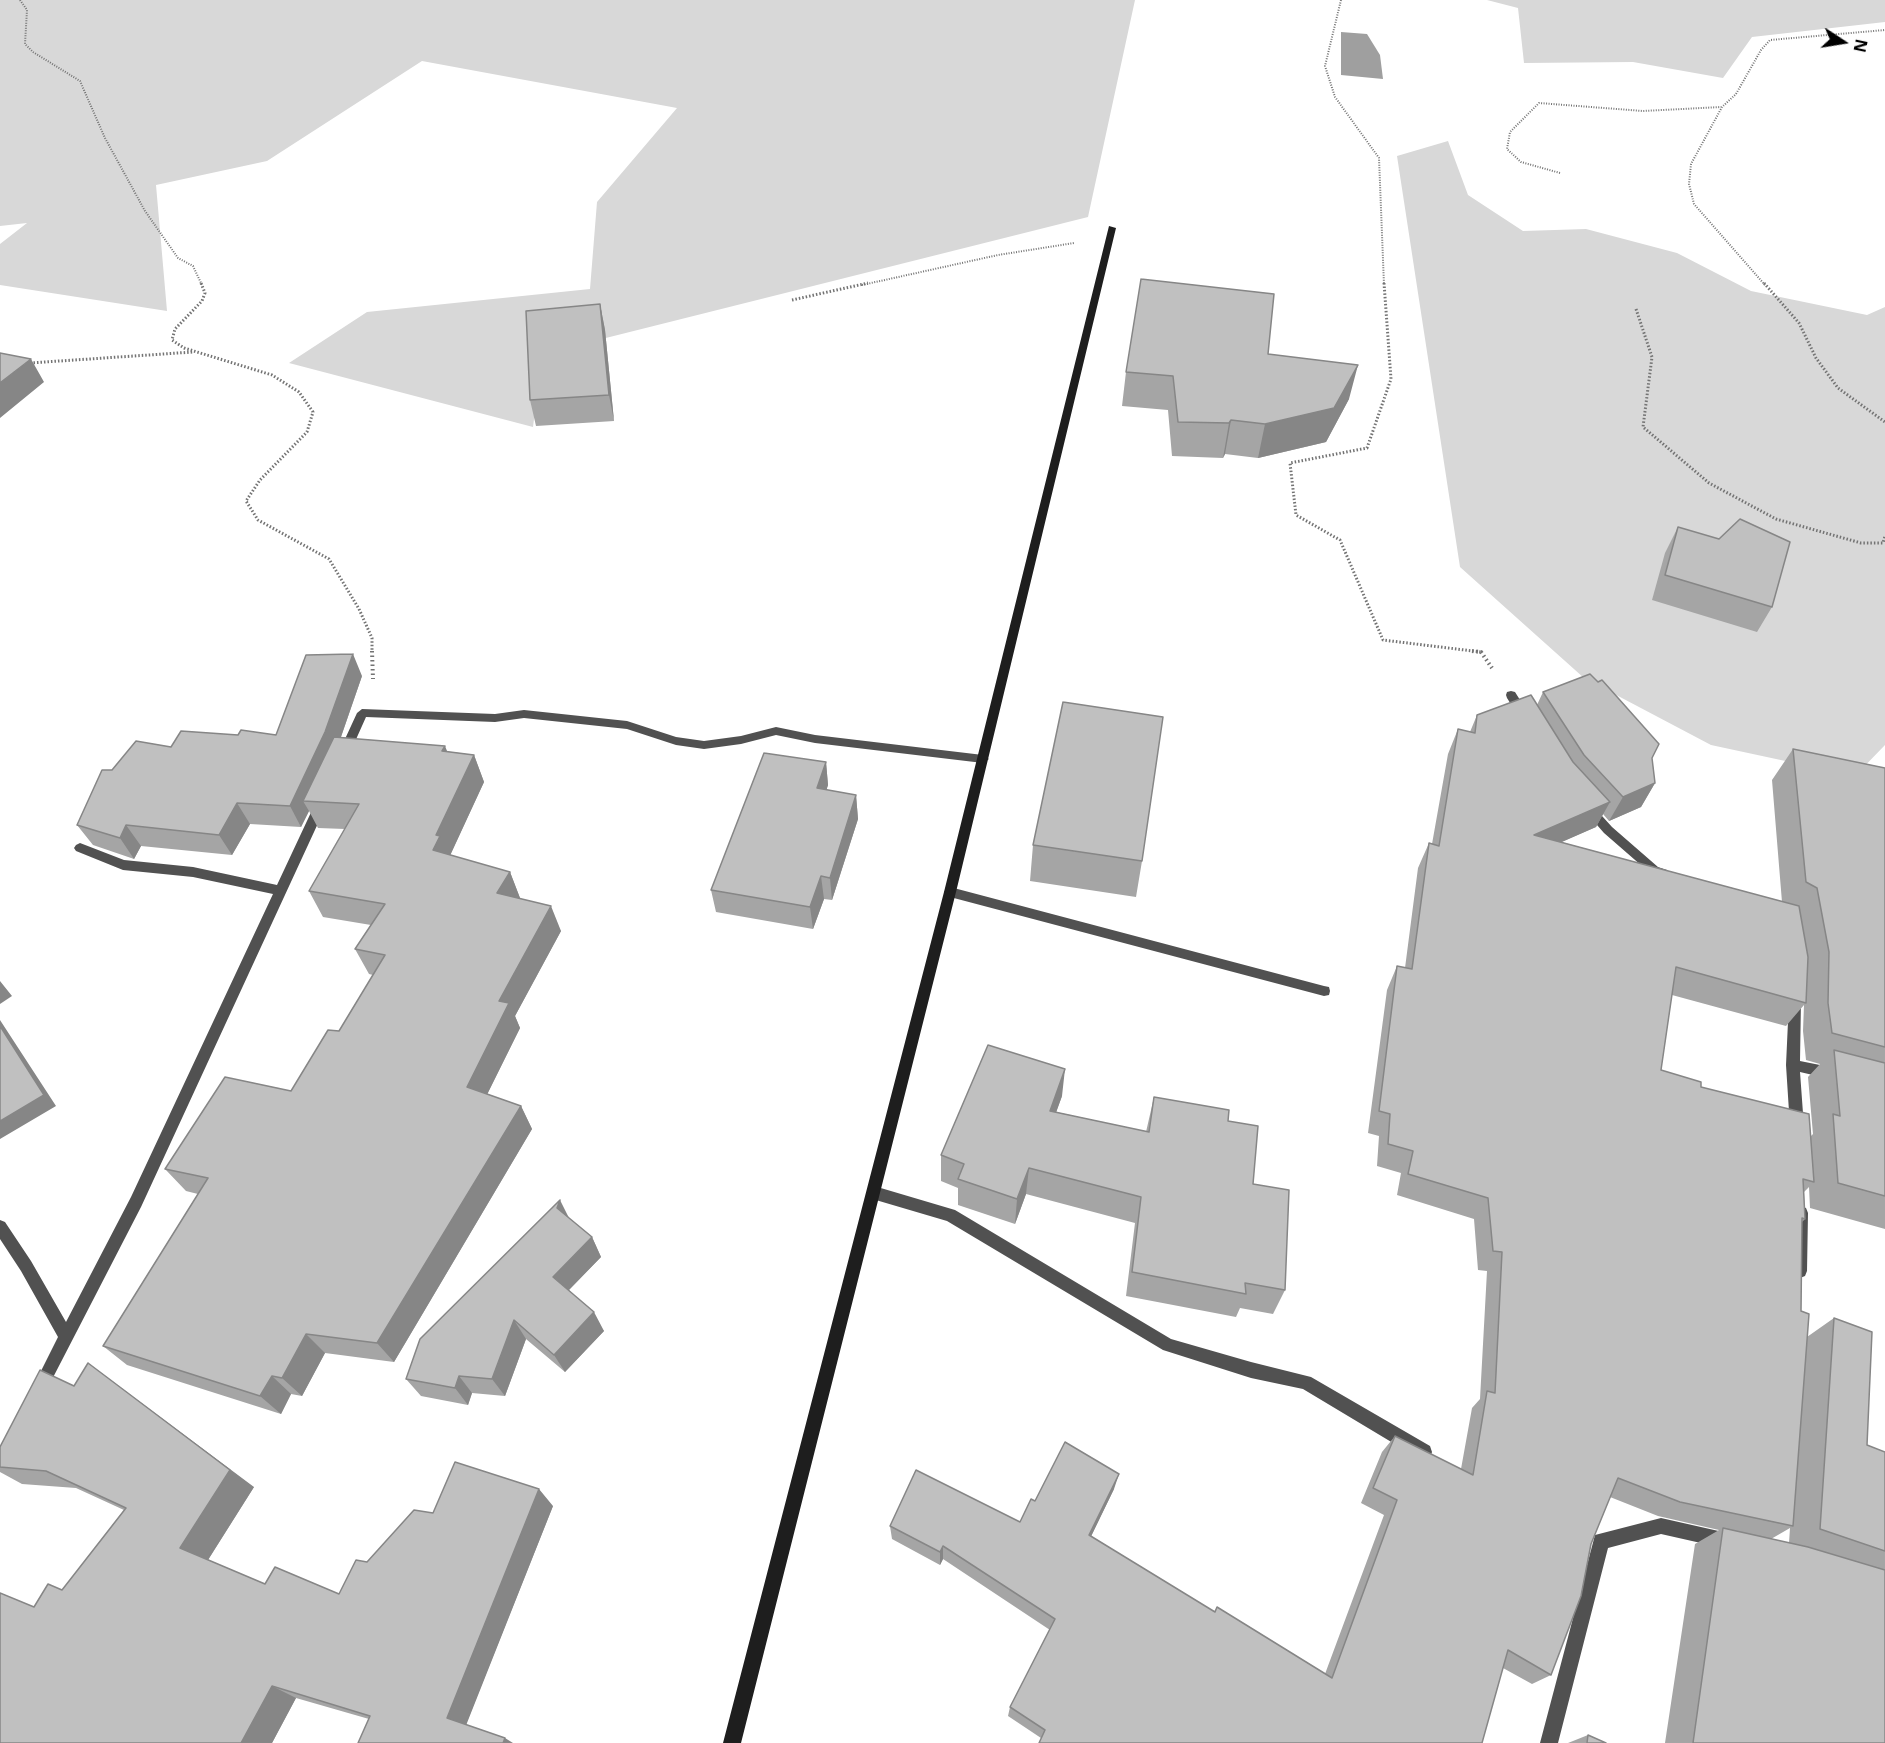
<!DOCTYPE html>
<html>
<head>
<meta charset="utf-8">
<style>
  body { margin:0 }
  #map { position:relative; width:1885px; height:1743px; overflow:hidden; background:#fff; font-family:"Open Sans",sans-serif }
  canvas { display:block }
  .north { position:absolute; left:1813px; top:12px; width:60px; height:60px; -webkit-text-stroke:4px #fff; paint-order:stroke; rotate:102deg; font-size:16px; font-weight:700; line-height:24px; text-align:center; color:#000 }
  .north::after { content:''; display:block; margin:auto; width:21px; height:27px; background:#000; clip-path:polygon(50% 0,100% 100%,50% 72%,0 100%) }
</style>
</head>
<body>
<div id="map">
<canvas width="1885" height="1743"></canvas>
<div class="north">N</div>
</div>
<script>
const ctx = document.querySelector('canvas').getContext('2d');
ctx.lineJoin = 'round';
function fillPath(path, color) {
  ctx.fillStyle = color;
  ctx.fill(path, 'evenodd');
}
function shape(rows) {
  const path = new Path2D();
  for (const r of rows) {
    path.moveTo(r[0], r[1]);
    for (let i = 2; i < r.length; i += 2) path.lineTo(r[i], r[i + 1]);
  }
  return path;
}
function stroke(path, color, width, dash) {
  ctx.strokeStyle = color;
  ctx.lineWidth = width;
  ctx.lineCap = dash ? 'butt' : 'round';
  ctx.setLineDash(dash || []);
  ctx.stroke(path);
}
fillPath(shape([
  [0,0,1135,0,1088,217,542,354,533,427,289,363,367,312,590,289,597,202,677,108,422,61,267,161,156,185,167,311,0,285,0,244,27,223,0,226],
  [1487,0,1885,0,1885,22,1752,37,1723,78,1633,62,1524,63,1518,8],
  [1448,141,1468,195,1523,231,1586,229,1677,253,1751,291,1867,315,1885,307,1885,745,1855,776,1711,745,1584,678,1460,567,1397,156]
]), '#d8d8d8');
fillPath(shape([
  [1341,32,1367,34,1380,55,1383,79,1341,75]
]), '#9f9f9f');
stroke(shape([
  [20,0,27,10,25,44,33,52,80,81,105,138,145,211,178,258,193,266,202,285],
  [1341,0,1325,66,1335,97,1379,158,1384,285],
  [1560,173,1521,162,1507,149,1510,132,1539,103,1643,111,1721,107],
  [862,285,998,255,1074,243],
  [1765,285,1694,204,1689,184,1691,164,1722,107,1736,94,1761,50,1770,40,1885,30]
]), '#737373', 2, [1, 1.5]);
stroke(shape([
  [201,283,205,293,202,301,175,329,172,340,184,348,272,375,299,392,313,412,307,432,260,480,246,501,258,520,329,559,359,609,372,638,372,652],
  [1384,283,1391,379,1367,448,1290,463,1296,515,1340,540,1383,640,1481,652],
  [1764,283,1799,323,1816,358,1838,388,1885,422],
  [792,300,868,283],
  [1636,309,1652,357,1643,427,1709,483,1776,519,1861,543,1883,543,1885,536],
  [30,363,193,352]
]), '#737373', 3, [1.5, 2]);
stroke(shape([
  [372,651,373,679],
  [1472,651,1481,652,1492,668]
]), '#737373', 4, [1.5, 3]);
fillPath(shape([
  [950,887,1324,986,1329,987,1330,991,1329,995,1324,996,950,897,946,895,944,892,946,889,950,887]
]), '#515151');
fillPath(shape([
  [1511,691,1515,692,1527,711,1528,714,1527,717,1519,717,1507,698,1506,695,1507,692,1511,691],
  [362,709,495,714,524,710,627,721,676,737,704,741,741,736,776,727,815,735,983,755,989,759,983,763,815,743,776,735,741,744,704,749,676,745,627,729,524,718,495,722,366,717,349,755,341,755,339,752,357,713,362,709],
  [320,802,326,806,141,1207,45,1393,40,1396,35,1393,32,1388,35,1383,58,1337,21,1271,0,1239,0,1220,5,1222,31,1261,66,1322,131,1197,273,894,193,877,123,870,76,851,74,848,76,845,80,843,124,860,193,867,277,885,314,806,320,802],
  [1589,805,1593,806,1612,827,1658,867,1667,870,1669,873,1667,876,1663,878,1650,873,1604,833,1583,809,1589,805],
  [1795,995,1800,996,1801,1000,1800,1061,1830,1067,1835,1069,1837,1073,1835,1077,1830,1079,1800,1072,1804,1127,1802,1131,1797,1133,1792,1131,1790,1127,1786,1065,1789,1000,1790,996,1795,995],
  [874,1186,955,1210,1171,1339,1251,1362,1311,1377,1430,1446,1432,1452,1430,1458,1424,1460,1418,1458,1303,1389,1251,1378,1163,1350,947,1221,869,1198,867,1193,869,1188,874,1186],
  [1801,1206,1806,1208,1808,1213,1807,1271,1805,1276,1800,1278,1795,1276,1793,1271,1794,1213,1796,1208,1801,1206],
  [1661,1518,1723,1532,1729,1534,1731,1540,1729,1546,1723,1548,1661,1534,1608,1548,1558,1743,1540,1743,1595,1535,1661,1518]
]), '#515151');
fillPath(shape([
  [1109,226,1116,228,956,892,741,1743,723,1743,944,892,1109,226]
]), '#1e1e1e');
fillPath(shape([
  [600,304,605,330,614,421,536,426,530,400],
  [1268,354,1349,399,1326,442,1258,458,1225,454,1223,458,1172,456,1168,410,1122,406,1126,372],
  [1678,527,1772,607,1757,632,1652,600,1665,553],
  [362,676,341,737,474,755,484,782,450,855,510,872,520,898,561,931,515,1016,520,1028,487,1094,521,1106,532,1129,394,1362,325,1353,302,1396,291,1394,281,1414,127,1365,103,1346,198,1194,186,1191,165,1169,291,1091,339,1031,373,975,369,974,355,949,371,925,323,917,309,891,345,829,318,828,309,811,301,827,250,824,232,855,141,846,134,859,93,845,77,825,112,770,171,747,238,735,276,735],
  [1543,692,1652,758,1655,783,1641,807,1609,821,1603,814,1596,827,1561,842,1782,902,1772,780,1793,749,1885,768,1885,1229,1810,1208,1809,1187,1804,1192,1805,1219,1802,1222,1801,1311,1807,1337,1834,1318,1867,1445,1885,1452,1885,1743,1665,1743,1695,1544,1719,1530,1658,1516,1610,1497,1591,1544,1551,1675,1532,1684,1503,1668,1041,1738,1008,1716,1010,1707,1050,1630,943,1559,940,1565,892,1539,890,1526,1020,1522,1035,1501,1114,1489,1091,1536,1214,1612,1217,1607,1325,1674,1384,1515,1361,1503,1382,1452,1395,1436,1461,1469,1472,1408,1480,1399,1487,1271,1478,1270,1474,1219,1397,1195,1401,1173,1377,1166,1379,1136,1368,1133,1387,990,1397,966,1405,968,1418,868,1429,843,1432,844,1448,754,1458,729,1470,732,1477,715,1537,705],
  [1672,995,1786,1026,1804,1005,1803,1031,1806,1060,1820,1064,1808,1077,1813,1134,1811,1136,1661,1070],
  [1790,1528,1789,1543,1771,1539],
  [826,762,828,785,826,790,856,795,858,819,832,900,824,899,813,929,716,912,711,890],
  [1033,845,1142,861,1136,897,1030,881],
  [1062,1096,1056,1112,1146,1132,1154,1097,1228,1121,1253,1184,1285,1290,1273,1314,1240,1308,1236,1317,1126,1296,1135,1223,1026,1194,1015,1224,958,1205,958,1188,941,1181,941,1155],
  [569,1218,592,1237,601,1257,569,1290,604,1331,565,1372,526,1339,505,1396,472,1393,468,1405,421,1396,406,1379],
  [0,1447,254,1487,208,1560,265,1584,339,1594,367,1562,433,1513,553,1506,466,1724,369,1719,296,1698,272,1743,0,1743,34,1607,62,1590,124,1510,76,1488,22,1484,0,1472],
  [1588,1735,1606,1743,1568,1743]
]), '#a5a5a5');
fillPath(shape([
  [600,304,605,330,614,421,609,395],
  [31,359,44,382,0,418,0,383],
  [1358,365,1349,399,1326,442,1258,458,1265,424],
  [1231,420,1225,454,1223,458,1229,423],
  [353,654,362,676,335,754,303,801,309,811,301,827,290,806],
  [445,746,456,773,442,751],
  [474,755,484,782,449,858,433,850,436,835],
  [826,762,828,785,820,812,817,788],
  [1655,783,1641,807,1609,821,1623,797],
  [856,795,858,819,832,900,830,878],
  [1610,802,1596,827,1521,860,1534,835],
  [237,803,250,824,232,855,219,835],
  [126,825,141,846,134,859,120,838],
  [510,872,520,898,507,918,497,893],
  [821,876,824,899,813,929,810,907],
  [551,906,561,931,515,1016,520,1028,479,1111,467,1087,499,1001],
  [0,981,12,996,0,1004],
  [0,1020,56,1106,0,1139],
  [1065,1069,1062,1096,1047,1138,1050,1111],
  [521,1106,532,1129,394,1362,377,1343],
  [1029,1168,1026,1194,1015,1224,1017,1199],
  [560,1200,570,1220,557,1208],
  [592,1237,601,1257,563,1296,553,1277],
  [594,1312,604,1331,565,1372,554,1355],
  [514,1320,526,1339,505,1396,492,1379],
  [306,1334,325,1353,302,1396,282,1378],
  [88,1363,254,1487,206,1563,180,1548],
  [272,1376,291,1394,281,1414,260,1396],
  [459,1376,472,1393,468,1405,455,1388],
  [1119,1474,1114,1489,1085,1549,1089,1535],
  [539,1489,553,1506,465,1728,447,1718],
  [943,1546,943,1559,940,1565,940,1552],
  [272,1686,296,1698,272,1743,241,1743],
  [505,1738,513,1743,503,1743]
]), '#868686');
const building = shape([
  [1141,279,1274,294,1268,354,1358,365,1334,408,1265,424,1231,420,1229,423,1178,422,1173,376,1126,372,1141,279],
  [600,304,609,395,530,400,526,311,600,304],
  [0,353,31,359,0,383,0,353],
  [1740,519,1790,542,1772,607,1665,575,1678,527,1719,539,1740,519],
  [353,654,325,732,290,806,237,803,219,835,126,825,120,838,77,825,102,770,112,770,136,741,171,747,181,731,238,735,241,730,276,735,306,655,353,654],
  [1590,674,1598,682,1602,680,1659,744,1652,758,1655,783,1623,797,1584,755,1543,692,1590,674],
  [1531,695,1573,762,1610,802,1534,835,1799,906,1808,957,1806,1003,1676,967,1661,1070,1701,1082,1701,1087,1809,1114,1814,1182,1803,1179,1805,1219,1802,1218,1801,1311,1809,1314,1793,1526,1680,1502,1618,1478,1591,1544,1581,1596,1551,1675,1508,1650,1482,1743,1039,1743,1045,1730,1010,1707,1055,1619,943,1546,940,1552,890,1526,916,1470,1020,1522,1031,1499,1035,1501,1065,1442,1119,1474,1089,1535,1215,1612,1217,1607,1332,1678,1397,1500,1373,1488,1395,1436,1473,1475,1487,1391,1495,1393,1502,1252,1493,1251,1488,1198,1408,1174,1413,1151,1388,1144,1390,1114,1379,1111,1397,966,1412,969,1429,843,1439,846,1458,729,1475,733,1477,715,1531,695],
  [1063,702,1163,717,1142,861,1033,845,1063,702],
  [334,737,445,746,442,751,474,755,436,835,440,836,433,850,510,872,497,893,551,906,499,1001,509,1003,467,1087,521,1106,377,1343,306,1334,282,1378,272,1376,260,1396,103,1346,208,1178,165,1169,225,1077,291,1091,328,1030,339,1031,385,955,355,949,385,904,309,891,359,804,303,801,334,737],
  [1793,749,1885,768,1885,1047,1832,1033,1828,1003,1829,952,1817,888,1806,882,1793,749],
  [764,753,826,762,817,788,856,795,830,878,821,876,810,907,711,890,764,753],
  [0,1026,44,1095,0,1121,0,1026],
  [988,1045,1065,1069,1050,1111,1149,1132,1154,1097,1229,1110,1228,1121,1258,1126,1253,1184,1289,1190,1285,1290,1245,1283,1246,1294,1132,1272,1141,1197,1029,1168,1017,1199,958,1179,964,1164,941,1155,988,1045],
  [1834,1050,1885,1063,1885,1196,1838,1183,1833,1114,1840,1116,1834,1050],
  [560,1200,557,1208,592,1237,553,1277,594,1312,554,1355,514,1320,492,1379,459,1376,455,1388,406,1379,420,1339,560,1200],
  [1834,1318,1872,1332,1867,1445,1885,1452,1885,1551,1820,1529,1834,1318],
  [88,1363,230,1470,180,1548,265,1584,275,1567,339,1594,356,1560,367,1562,414,1510,433,1513,455,1462,539,1489,447,1718,505,1738,503,1743,358,1743,370,1716,272,1686,241,1743,0,1743,0,1593,34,1607,48,1584,62,1590,126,1508,46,1471,0,1467,0,1447,40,1370,74,1386,88,1363],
  [1723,1528,1808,1547,1885,1570,1885,1743,1693,1743,1723,1528],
  [1588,1735,1606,1743,1587,1743,1588,1735]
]);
fillPath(building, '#c0c0c0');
stroke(building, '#868686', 1.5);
</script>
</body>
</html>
